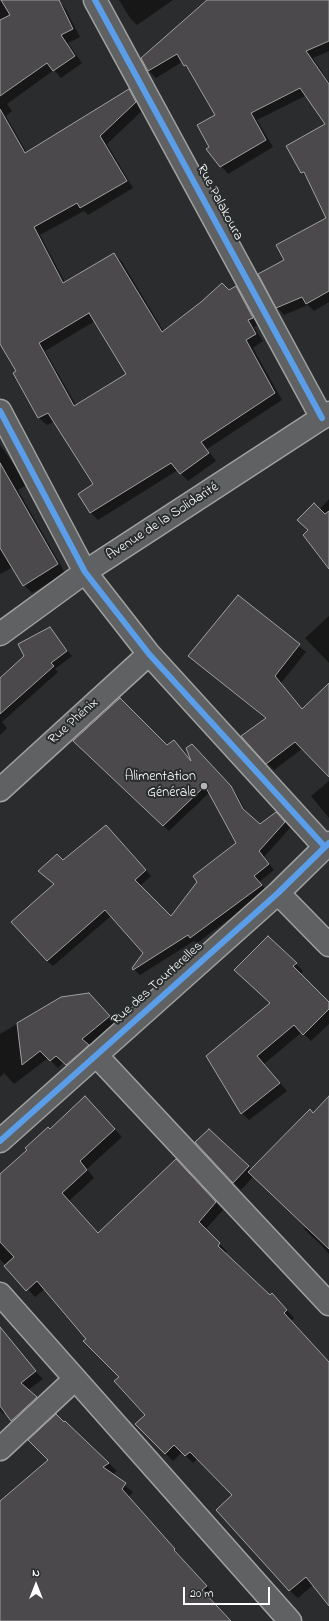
<!DOCTYPE html>
<html>
<head>
<meta charset="utf-8">
<style>
  body { margin:0 }
  #map { position:relative; width:329px; height:1621px; overflow:hidden; background:#2b2c2d; font-family:"Indie Flower",sans-serif }
  canvas { display:block }
  .north { position:absolute; left:16px; top:1565px; width:40px; height:40px; -webkit-text-stroke:3px #2a2d2e; paint-order:stroke; rotate:0deg; font-size:11px; font-weight:700; line-height:16px; text-align:center; color:#fff }
  .north::after { content:''; display:block; margin:auto; width:14px; height:18px; background:#fff; clip-path:polygon(50% 0,100% 100%,50% 72%,0 100%) }
  .scale { position:absolute; left:183px; top:1587px; width:87px; height:18px; box-sizing:border-box; border:2px solid #fff; border-top:0; padding-left:5px; font-size:12px; line-height:14px; white-space:nowrap; color:#fff; -webkit-text-stroke:3px #2a2d2e; paint-order:stroke }
</style>
</head>
<body>
<div id="map">
<canvas width="329" height="1621"></canvas>
<div class="north">N</div>
<div class="scale">20 m</div>
</div>
<script>
const ctx = document.querySelector('canvas').getContext('2d');
ctx.lineJoin = 'round';
function fillPath(path, color) {
  ctx.fillStyle = color;
  ctx.fill(path, 'evenodd');
}
function shape(rows) {
  const path = new Path2D();
  for (const r of rows) {
    path.moveTo(r[0], r[1]);
    for (let i = 2; i < r.length; i += 2) path.lineTo(r[i], r[i + 1]);
  }
  return path;
}
function stroke(path, color, width, dash) {
  ctx.strokeStyle = color;
  ctx.lineWidth = width;
  ctx.lineCap = dash ? 'butt' : 'round';
  ctx.setLineDash(dash || []);
  ctx.stroke(path);
}
function drawText(font, color, halo, rows, align = 'center') {
  ctx.font = font + ' "Indie Flower",sans-serif';
  ctx.lineWidth = 4;
  ctx.setLineDash([]);
  ctx.textBaseline = 'middle';
  ctx.strokeStyle = halo;
  ctx.fillStyle = color;
  for (const [text, x, y, turn = 0] of rows) {
    ctx.save();
    ctx.translate(x, y);
    ctx.rotate((+turn || 0) * Math.PI / 180);
    ctx.textAlign = isNaN(turn) ? turn : align;
    if (halo) ctx.strokeText(text, 0, 0);
    ctx.fillText(text, 0, 0);
    ctx.restore();
  }
}
fillPath(shape([
  [0,0,58,0,65,8,80,37,68,43,82,63,61,78,54,70,7,104,12,111,6,116,27,153,129,90,136,97,143,110,107,144,133,188,88,215,84,211,40,235,65,282,114,254,122,262,164,332,236,287,243,295,260,325,254,327,263,341,253,348,282,400,207,449,216,461,188,481,178,470,98,520,90,512,95,485,55,421,47,425,39,418,14,374,18,372,0,342],
  [95,321,128,374,76,405,45,351],
  [119,0,173,0,137,25,130,18],
  [209,0,329,0,329,51,313,58,329,82,329,302,314,311,308,305,284,315,277,307,286,260,328,218,309,179,302,173,288,146,327,125,307,95,257,120,273,147,228,174,221,166,210,148,217,115,192,73,182,62,156,78,149,71,142,59],
  [0,445,28,484,18,490,65,573,32,593,24,585,13,567,0,574],
  [329,499,329,567,309,531,319,510],
  [238,597,306,652,281,683,303,710,329,684,329,775,302,749,274,770,267,763,266,719,190,656],
  [329,616,329,663,305,638],
  [50,629,72,656,55,669,58,672,2,722,7,728,0,735,0,679,25,657],
  [80,746,179,747,192,762,198,751,236,793,248,815,260,826,282,819,290,828,264,857,274,870,259,882,267,891,197,943,194,941,140,975,133,968,144,953,111,916,53,966,47,961,55,885,63,861,112,832,151,876,140,886,171,918,237,843,210,792,169,831],
  [329,781,329,818,311,796],
  [268,937,303,971,300,974,329,1004,329,1024,311,1041,302,1032,264,1064,287,1091,249,1120,242,1113,207,1056,271,1003],
  [61,998,96,1001,116,1024,88,1046,95,1053,73,1072,64,1062,58,1068,48,1058,14,1084,4,1073,0,1077,0,1034],
  [329,1097,329,1254,321,1245,304,1229,306,1227,254,1176,241,1190,196,1142,209,1130,252,1170,313,1114],
  [92,1105,122,1137,87,1169,94,1178,69,1201,98,1234,184,1168,223,1210,205,1230,227,1251,225,1254,270,1296,280,1302,294,1318,291,1321,329,1362,329,1605,313,1585,298,1598,290,1591,218,1510,233,1495,198,1458,193,1463,182,1452,173,1461,136,1424,147,1415,120,1377,45,1289,35,1297,0,1259,0,1176],
  [7,1343,43,1379,28,1390,44,1405,19,1428,5,1412,3,1414,0,1410,0,1349],
  [65,1422,117,1471,112,1475,133,1492,129,1497,182,1558,181,1559,214,1594,209,1598,230,1621,0,1621,0,1501,49,1460]
]), '#0007');
const building = shape([
  [1,0,59,0,73,29,61,35,75,56,53,71,47,63,0,96,0,20,10,15,1,0],
  [207,0,329,0,329,41,306,51,329,84,329,291,306,304,302,297,276,308,258,274,284,260,276,245,326,218,304,172,301,173,286,146,325,124,300,88,251,113,266,140,220,167,206,149,209,147,197,125,215,115,186,65,184,66,177,54,148,71,141,58,207,0],
  [129,89,136,102,100,136,127,181,80,208,77,203,34,227,63,283,114,253,162,332,201,302,222,283,229,290,236,286,253,318,248,320,256,334,246,340,275,393,201,442,209,453,180,474,171,463,90,513,78,494,93,484,48,413,38,418,13,373,16,371,0,344,0,109,25,153,129,89],
  [89,313,126,374,74,406,39,343,89,313],
  [0,463,58,564,23,586,0,548,0,463],
  [314,503,325,514,329,511,329,569,303,535,308,530,297,520,314,503],
  [238,595,300,644,275,676,302,709,329,683,329,777,295,742,266,764,241,736,266,718,188,656,238,595],
  [50,627,67,651,51,663,54,666,0,714,0,678,24,656,18,644,50,627],
  [120,698,167,745,174,740,191,761,186,748,192,744,231,786,243,809,260,824,276,812,285,822,259,851,269,864,254,876,262,885,190,938,188,935,133,970,132,968,143,953,105,910,47,961,11,922,54,884,38,871,57,854,63,860,106,825,146,870,135,880,171,916,197,882,193,876,236,843,205,786,163,826,73,741,120,698],
  [268,936,297,963,293,966,329,1002,329,1009,303,1035,294,1025,257,1056,280,1083,241,1114,206,1056,270,1003,234,970,268,936],
  [89,993,110,1016,82,1039,89,1045,66,1065,56,1056,50,1061,40,1051,22,1065,17,1023,61,997,89,993],
  [85,1096,115,1129,80,1161,87,1170,62,1193,98,1233,176,1159,216,1202,199,1222,220,1243,218,1246,270,1295,272,1293,287,1310,284,1313,329,1362,329,1606,306,1577,289,1591,216,1510,232,1495,190,1452,185,1456,174,1445,165,1454,135,1424,145,1415,114,1381,119,1377,83,1341,86,1339,37,1281,26,1291,4,1266,14,1257,0,1242,0,1174,27,1150,25,1148,48,1127,50,1129,85,1096],
  [329,1096,329,1249,248,1172,310,1109,313,1113,329,1096],
  [209,1129,249,1166,233,1183,195,1142,209,1129],
  [0,1327,36,1371,21,1383,37,1397,11,1421,0,1406,0,1327],
  [56,1414,64,1422,65,1421,109,1463,103,1467,126,1483,122,1489,175,1549,174,1550,207,1586,202,1590,231,1621,0,1621,0,1501,48,1460,28,1440,56,1414]
]);
fillPath(building, '#4b494b');
stroke(building, '#a0a0a0', 1);
const minor = shape([
  [95,0,322,418],
  [0,411,85,572,149,654,325,847],
  [0,634,85,572,329,413],
  [0,790,149,654],
  [278,893,329,945],
  [96,1055,329,1304],
  [0,1141,278,893,329,843],
  [0,1294,290,1621],
  [0,1449,75,1379]
]);
stroke(minor, '#a0a0a0', 25);
stroke(minor, '#606162', 22);
stroke(shape([
  [95,0,322,418],
  [0,411,85,572,149,654,325,847],
  [0,1141,278,893,329,843]
]), '#5a9eea', 6);
for (const [x, y, r, color] of [
  [204,786,4,"#b5b5b6"]
]) {
  const dot = new Path2D();
  dot.arc(x, y, r, 0, 2 * Math.PI);
  ctx.fillStyle = color;
  ctx.fill(dot);
  stroke(dot, '#2a2d2e', 1.5);
}
drawText('14px', '#fff', '#2a2d2e', [
  ["Rue Palakoura",219,203,62],
  ["Avenue de la Solidarité",163,522,-33],
  ["Rue Phénix",74,722,-42],
  ["Rue des Tourterelles",158,984,-42]
]);
drawText('14px', '#fff', '#2a2d2e', [
  ["Alimentation",196,778],
  ["Générale",196,794]
], 'right');
</script>
</body>
</html>
